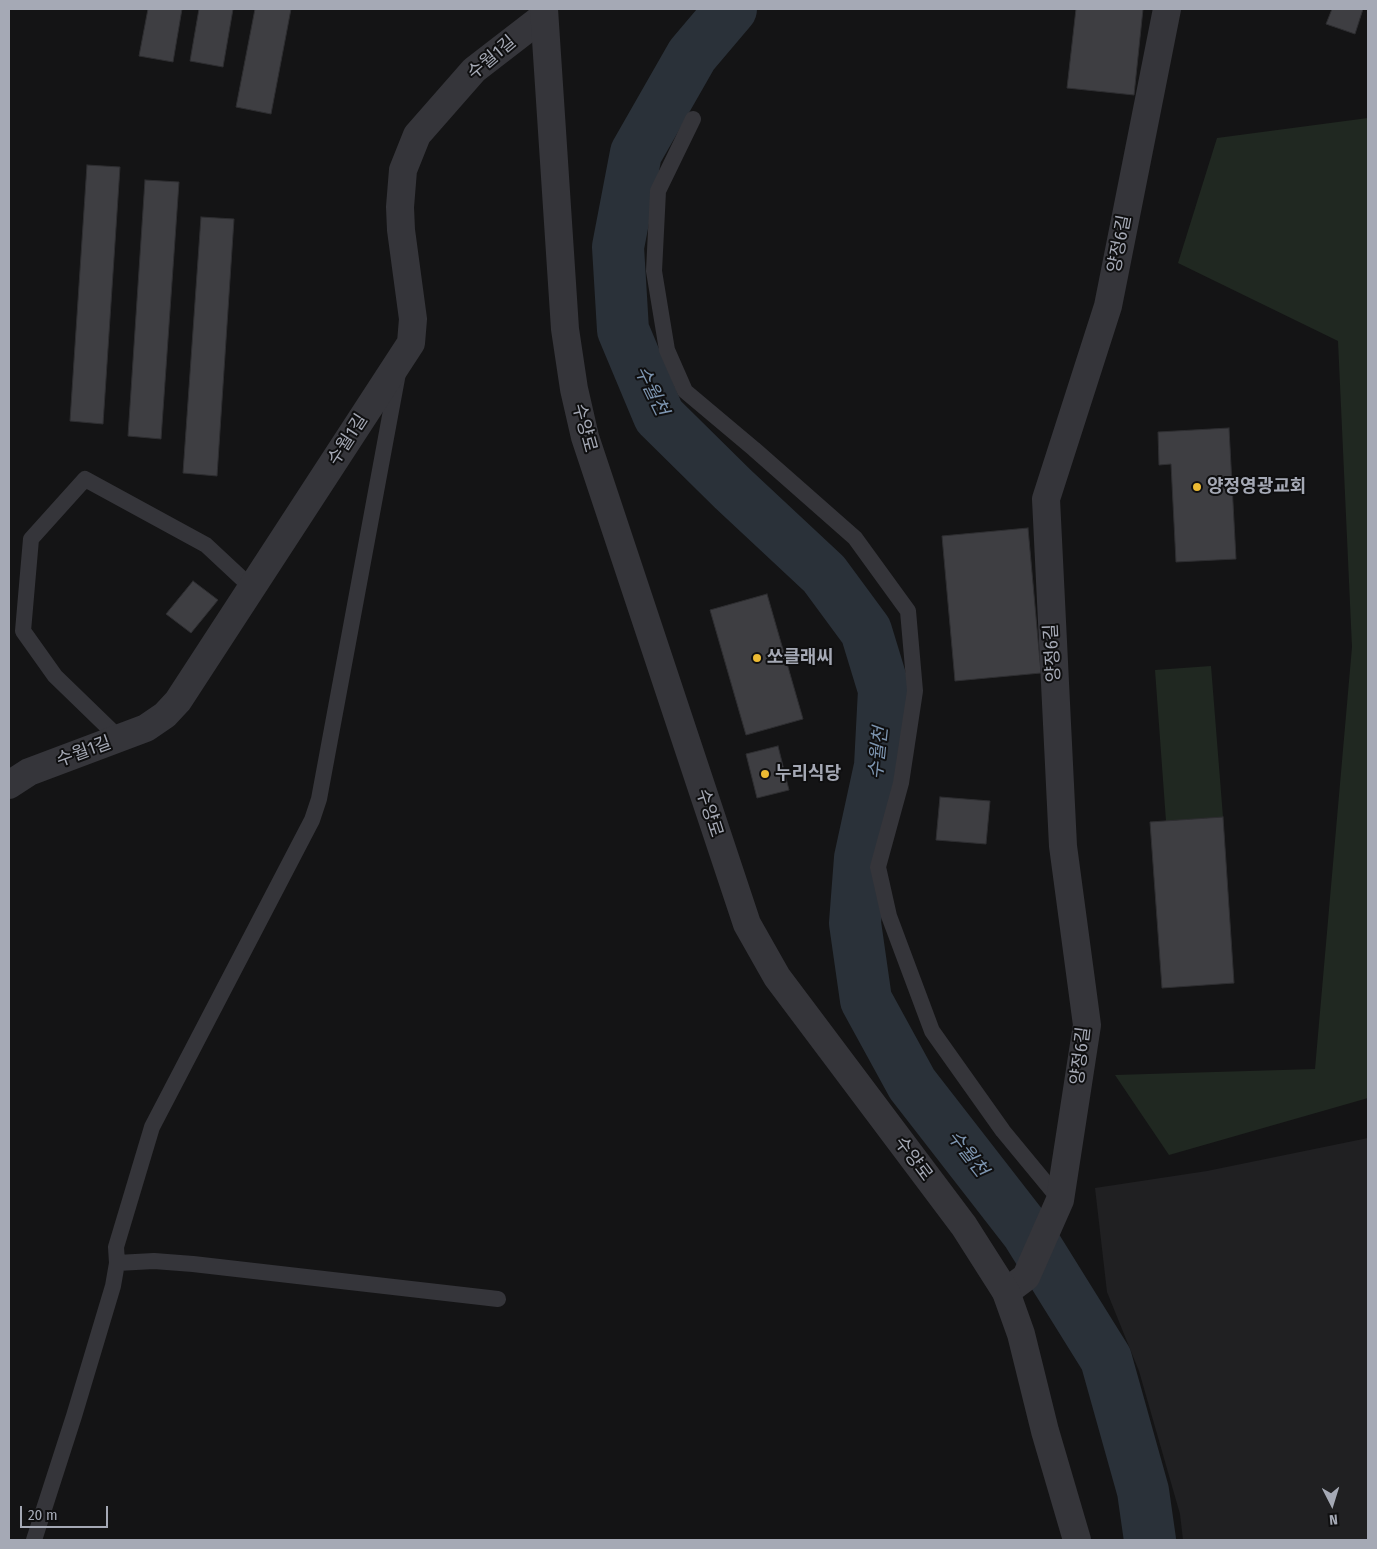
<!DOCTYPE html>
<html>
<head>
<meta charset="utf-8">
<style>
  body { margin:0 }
  #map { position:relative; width:1377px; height:1549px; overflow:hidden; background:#141415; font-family:"Fira Sans Condensed",sans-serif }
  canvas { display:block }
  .frame { position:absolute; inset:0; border:10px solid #a5a9b5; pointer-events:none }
  .north { position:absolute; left:1307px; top:1479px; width:50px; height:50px; -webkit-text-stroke:4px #0f0f10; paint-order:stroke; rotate:175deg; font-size:14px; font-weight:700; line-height:20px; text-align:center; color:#a5a9b5 }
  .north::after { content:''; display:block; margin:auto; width:18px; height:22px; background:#a5a9b5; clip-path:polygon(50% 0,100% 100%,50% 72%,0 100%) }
  .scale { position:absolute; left:20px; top:1506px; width:88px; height:22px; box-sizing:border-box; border:2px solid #a5a9b5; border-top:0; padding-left:6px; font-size:15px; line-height:18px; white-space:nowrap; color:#a5a9b5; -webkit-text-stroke:4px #0f0f10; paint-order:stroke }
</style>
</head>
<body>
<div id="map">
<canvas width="1377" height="1549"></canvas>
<div class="frame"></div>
<div class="north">N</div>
<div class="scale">20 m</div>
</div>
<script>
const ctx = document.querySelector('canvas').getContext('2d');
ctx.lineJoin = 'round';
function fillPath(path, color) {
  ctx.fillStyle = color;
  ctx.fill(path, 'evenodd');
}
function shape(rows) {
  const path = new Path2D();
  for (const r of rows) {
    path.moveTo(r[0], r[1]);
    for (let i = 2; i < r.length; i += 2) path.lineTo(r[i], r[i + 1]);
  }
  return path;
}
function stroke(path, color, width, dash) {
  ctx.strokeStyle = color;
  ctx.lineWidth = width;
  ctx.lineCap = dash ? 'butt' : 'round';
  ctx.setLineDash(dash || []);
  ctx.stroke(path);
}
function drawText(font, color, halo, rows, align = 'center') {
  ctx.font = font + ' "Fira Sans Condensed","Noto Sans KR",sans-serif';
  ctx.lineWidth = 4;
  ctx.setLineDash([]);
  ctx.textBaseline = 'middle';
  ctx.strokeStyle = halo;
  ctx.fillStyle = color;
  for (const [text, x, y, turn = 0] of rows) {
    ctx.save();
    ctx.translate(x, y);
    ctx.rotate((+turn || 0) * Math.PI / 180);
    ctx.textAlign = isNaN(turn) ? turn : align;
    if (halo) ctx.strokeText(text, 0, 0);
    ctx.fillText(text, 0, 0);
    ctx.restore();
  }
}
fillPath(shape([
  [1368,1138,1368,1540,1183,1540,1180,1514,1139,1371,1107,1292,1095,1188,1207,1171]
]), '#202022');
fillPath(shape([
  [1368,118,1368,1098,1169,1155,1115,1075,1315,1069,1352,647,1338,341,1178,263,1217,138],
  [1211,666,1223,817,1166,821,1155,670]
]), '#202821');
stroke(shape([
  [731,9,692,55,636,153,618,247,623,330,659,416,733,489,824,574,866,631,884,690,880,766,860,858,855,923,866,1000,912,1084,1027,1232,1106,1359,1143,1491,1150,1540]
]), '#2a3139', 52);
const building = shape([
  [148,9,182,9,173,62,139,56,148,9],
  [199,9,233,9,223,67,190,61,199,9],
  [255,9,291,9,271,114,236,107,255,9],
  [1076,9,1143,9,1134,95,1067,88,1076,9],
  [1332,9,1363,9,1355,34,1326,24,1332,9],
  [87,165,120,167,103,424,70,421,87,165],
  [145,180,179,182,161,439,128,436,145,180],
  [201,217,234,219,217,476,183,473,201,217],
  [1229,428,1236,559,1176,562,1171,464,1159,465,1158,432,1229,428],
  [1028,528,1041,673,955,681,942,536,1028,528],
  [193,581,218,600,191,633,166,614,193,581],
  [767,594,803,719,746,735,710,610,767,594],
  [778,746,789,790,757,798,746,754,778,746],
  [940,797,990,801,986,844,936,840,940,797],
  [1223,817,1234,983,1162,988,1150,822,1223,817]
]);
fillPath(building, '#3e3e42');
stroke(building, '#2e2e31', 1);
stroke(shape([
  [693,119,658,191,654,271,667,350,685,391,754,449,855,538,908,611,915,691,901,783,878,867,889,916,932,1031,1003,1131,1060,1200],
  [120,739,55,676,23,631,31,539,85,479,206,545,251,587],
  [117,1263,154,1261,193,1264,498,1299],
  [34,1540,74,1416,113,1286,117,1263,116,1247,152,1127,312,820,319,799,398,373]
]), '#35353a', 16);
stroke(shape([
  [9,785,29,772,146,728,165,715,178,701,411,343,413,319,401,230,400,207,403,170,417,135,474,70,544,16],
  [1006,1292,1026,1277,1060,1200,1087,1025,1063,846,1046,499,1108,306,1167,9]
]), '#35353a', 28);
stroke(shape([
  [544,9,565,329,574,389,585,437,747,924,777,977,964,1226,1006,1292,1021,1334,1045,1431,1077,1540]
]), '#35353a', 28);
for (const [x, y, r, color] of [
  [1197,487,5,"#edbb33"],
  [757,658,5,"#edbb33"],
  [765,774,5,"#edbb33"]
]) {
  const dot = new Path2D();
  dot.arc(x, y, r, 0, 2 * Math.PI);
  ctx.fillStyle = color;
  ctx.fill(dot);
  stroke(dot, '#0f0f10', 2);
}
drawText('18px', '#a5a9b5', '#0f0f10', [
  ["수월1길",492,58,-40],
  ["양정6길",1120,244,-79],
  ["수양로",584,428,75],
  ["수월1길",348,440,-57],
  ["양정6길",1053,653,-93],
  ["수월1길",84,752,-20],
  ["수양로",709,813,72],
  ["양정6길",1081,1056,-83],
  ["수양로",913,1159,53]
]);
drawText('bold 18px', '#a5a9b5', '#0f0f10', [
  ["양정영광교회",1207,487],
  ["쏘클래씨",767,658],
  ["누리식당",775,774]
], 'left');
drawText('italic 19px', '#7d95b0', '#0f0f10', [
  ["수월천",651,391,64],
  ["수월천",879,753,-84],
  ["수월천",967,1154,52]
]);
</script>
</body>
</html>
